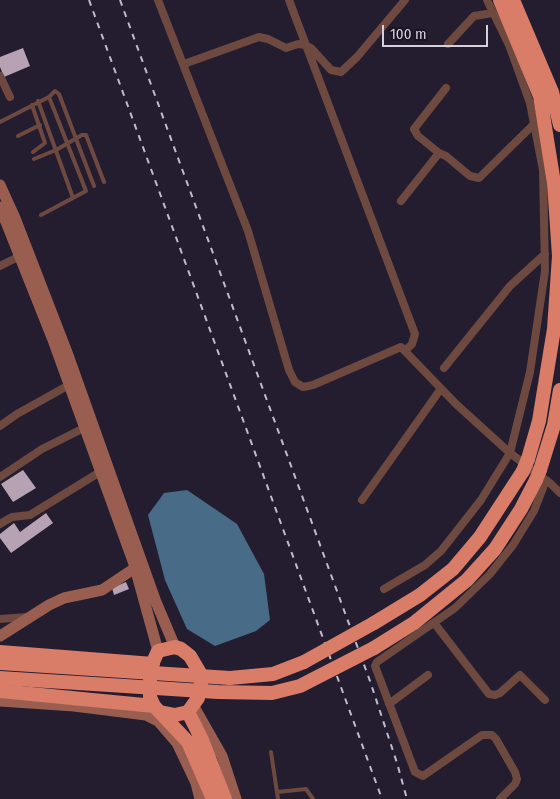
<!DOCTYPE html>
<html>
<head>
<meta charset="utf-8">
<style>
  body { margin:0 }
  #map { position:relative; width:560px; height:799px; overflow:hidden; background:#231d2f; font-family:"Fira Sans Condensed",sans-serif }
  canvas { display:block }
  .scale { position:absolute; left:382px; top:25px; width:106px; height:22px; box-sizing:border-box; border:2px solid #d4d0dc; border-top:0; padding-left:6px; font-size:15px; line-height:18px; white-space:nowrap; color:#d4d0dc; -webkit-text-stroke:4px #1a1425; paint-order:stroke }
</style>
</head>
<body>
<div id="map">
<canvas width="560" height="799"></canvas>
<div class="scale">100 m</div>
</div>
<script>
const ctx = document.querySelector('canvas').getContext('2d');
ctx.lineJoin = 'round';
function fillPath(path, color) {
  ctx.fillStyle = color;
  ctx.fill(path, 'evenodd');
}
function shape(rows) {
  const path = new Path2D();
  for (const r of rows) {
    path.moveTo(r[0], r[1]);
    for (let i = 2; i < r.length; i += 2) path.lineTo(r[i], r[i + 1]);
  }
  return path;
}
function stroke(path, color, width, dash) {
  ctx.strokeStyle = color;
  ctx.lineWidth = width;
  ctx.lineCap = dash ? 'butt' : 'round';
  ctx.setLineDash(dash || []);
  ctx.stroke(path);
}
fillPath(shape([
  [187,490,237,524,264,574,270,620,256,631,215,646,187,629,165,580,148,515,164,493]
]), '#486b87');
fillPath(shape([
  [23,48,30,66,4,77,0,67,0,57],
  [23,470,36,488,13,502,1,484],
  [46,513,53,523,11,553,0,538,0,534,14,523,20,532],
  [126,582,129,589,114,595,112,588]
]), '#b6a2b3');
stroke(shape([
  [49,97,55,91,59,94,94,186],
  [38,101,73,198],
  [32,105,45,143,33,152],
  [0,122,49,97,86,191,41,215],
  [18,136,40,125],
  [34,159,56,150,82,135,86,135,104,182],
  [271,752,278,799],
  [277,792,306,789,313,799]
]), '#6e4940', 4);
stroke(shape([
  [158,0,248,231,289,370,295,382,303,387,313,385,401,347,456,404,510,453,551,484,560,493],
  [289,0,415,334,412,344,406,350],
  [448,44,474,16,493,13],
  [184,64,259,37,268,39,286,48,298,44,305,45,311,48,331,70,341,72,357,57,405,0],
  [0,76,10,97],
  [439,153,418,136,414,129,446,88],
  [401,201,439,153,446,156,470,176,479,178,535,123],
  [0,266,20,256],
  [444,368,510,286,545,254],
  [0,426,17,414,69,385],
  [0,477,42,449,84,428],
  [362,500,440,390],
  [0,524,12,517,30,515,100,472],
  [384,589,425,565,441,551,481,500,510,453,530,372,545,271,543,170,530,103,509,45,487,0],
  [0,619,27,617],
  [435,624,489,694,495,695,500,693,520,675,545,700],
  [389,704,428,675],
  [500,799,515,784,517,779,515,772,496,739,492,735,482,735,423,776,415,772,375,666,377,662,455,608,490,574,513,545,534,511,546,480]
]), '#6e4940', 8);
stroke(shape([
  [0,185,15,218,68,355,156,602,175,647],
  [0,207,53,340,134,564,158,651],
  [0,636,49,605,64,598,102,590,135,568],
  [0,701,74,706,146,715,158,721,177,743,196,783,200,799],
  [193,705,222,756,236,799]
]), '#9a5e51', 11);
stroke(shape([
  [500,0,540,96,554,183,559,256,554,329,539,421,528,459],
  [513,0,552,92,560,125],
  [540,470,554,425,560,390],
  [374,623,420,595,453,569,480,537,523,471],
  [374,648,414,623,467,580,495,549,521,509,536,480],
  [0,652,153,664],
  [230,678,273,674,304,662],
  [0,691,154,706],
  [160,712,175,715,188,712,198,698,201,683,200,673,190,656,181,649,175,647,158,651,150,669,150,697,154,706,188,742,213,799],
  [188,712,202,740,225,799]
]), '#d97c68', 14);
stroke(shape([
  [89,0,382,799],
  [120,0,370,681,397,763,407,799]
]), '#c0bcc9', 2, [6, 6]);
stroke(shape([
  [523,471,528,459],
  [536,480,540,470],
  [304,662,374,623],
  [0,663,230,678],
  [0,678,218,692,272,693,300,686,374,648]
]), '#d97c68', 14);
</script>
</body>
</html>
